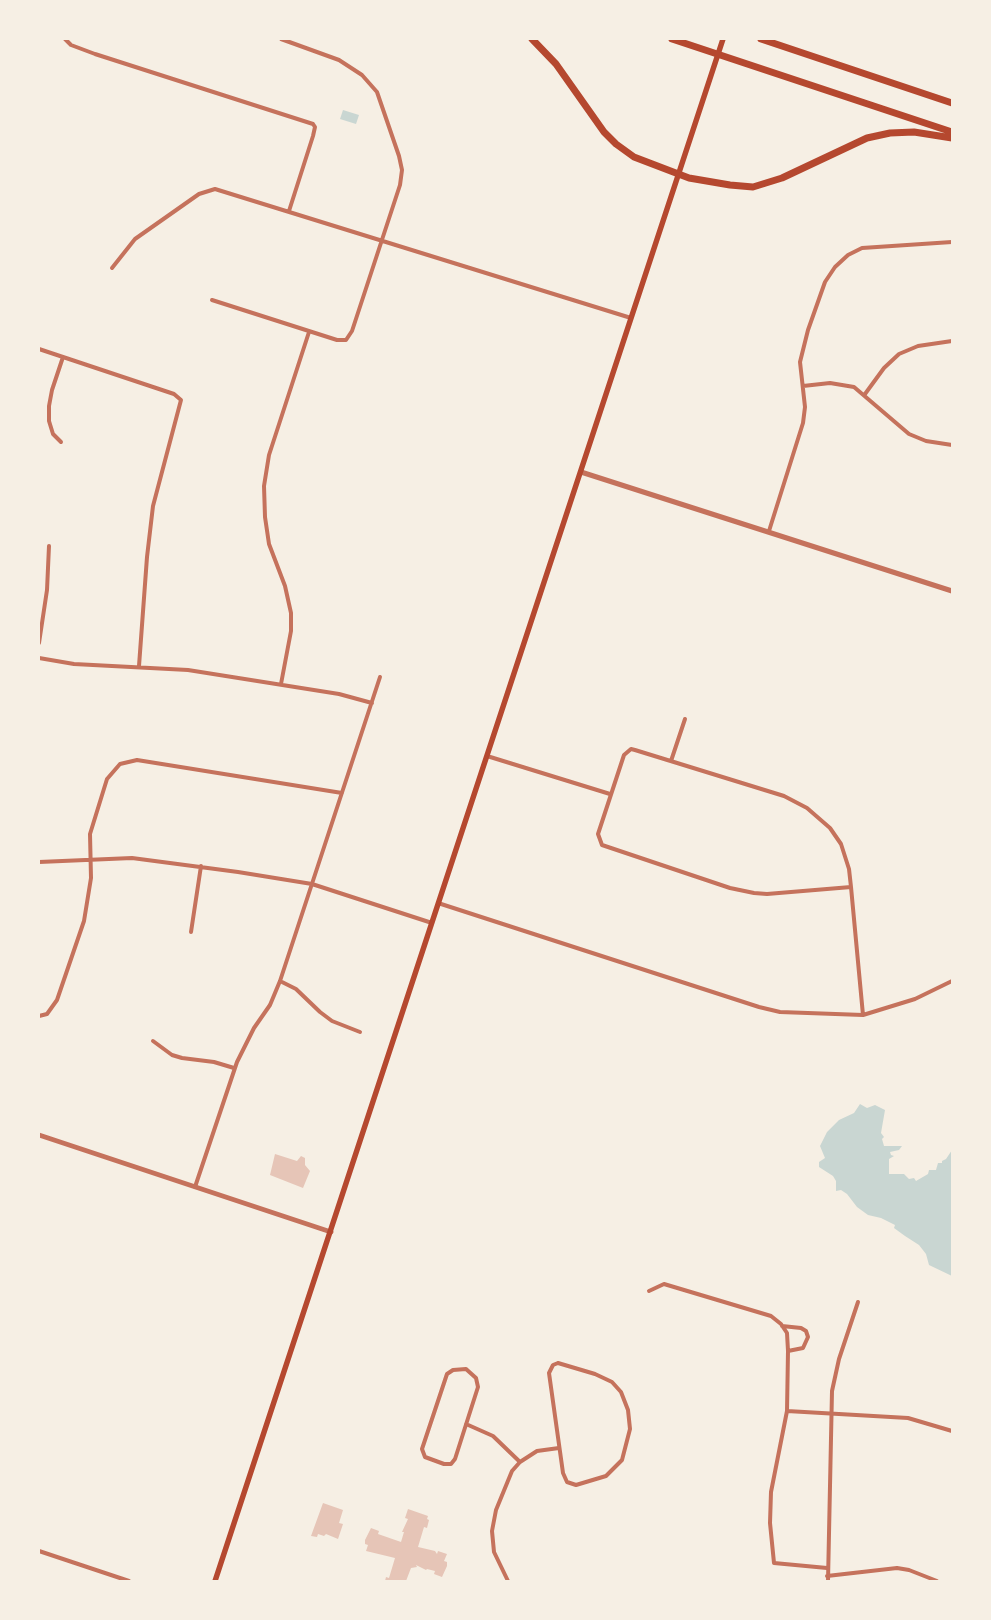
<!DOCTYPE html>
<html>
<head>
<meta charset="utf-8">
<style>
  body { margin:0 }
  #map { position:relative; width:991px; height:1620px; overflow:hidden; background:#f6efe4; font-family:Poppins,sans-serif }
  canvas { display:block }
  .frame { position:absolute; inset:0; border:40px solid #f6efe4; pointer-events:none }
</style>
</head>
<body>
<div id="map">
<canvas width="991" height="1620"></canvas>
<div class="frame"></div>
</div>
<script>
const ctx = document.querySelector('canvas').getContext('2d');
ctx.lineJoin = 'round';
function fillPath(path, color) {
  ctx.fillStyle = color;
  ctx.fill(path, 'evenodd');
}
function shape(rows) {
  const path = new Path2D();
  for (const r of rows) {
    path.moveTo(r[0], r[1]);
    for (let i = 2; i < r.length; i += 2) path.lineTo(r[i], r[i + 1]);
  }
  return path;
}
function stroke(path, color, width, dash) {
  ctx.strokeStyle = color;
  ctx.lineWidth = width;
  ctx.lineCap = dash ? 'butt' : 'round';
  ctx.setLineDash(dash || []);
  ctx.stroke(path);
}
fillPath(shape([
  [343,110,359,115,356,124,340,119],
  [860,1104,867,1108,875,1105,885,1110,881,1133,884,1137,882,1139,884,1146,902,1146,899,1150,890,1152,891,1155,894,1156,889,1159,889,1174,904,1174,909,1179,914,1178,916,1181,928,1174,929,1170,936,1170,938,1163,942,1163,942,1161,946,1159,952,1150,952,1276,929,1265,926,1254,919,1245,905,1236,894,1228,895,1225,881,1218,868,1215,857,1207,847,1194,841,1190,836,1191,836,1181,833,1176,819,1167,819,1162,825,1158,820,1146,827,1132,839,1120,854,1113]
]), '#c9d6d2');
fillPath(shape([
  [275,1154,297,1161,301,1156,305,1158,305,1165,310,1171,303,1188,270,1175],
  [323,1503,343,1510,339,1523,343,1524,338,1539,326,1534,324,1536,318,1534,317,1537,311,1536],
  [408,1509,428,1516,427,1519,429,1520,427,1528,424,1527,418,1547,435,1551,437,1554,438,1551,447,1554,444,1561,447,1562,447,1566,442,1577,434,1574,435,1571,427,1569,426,1570,416,1565,417,1567,411,1568,406,1581,385,1581,386,1577,389,1578,395,1558,366,1551,368,1545,365,1544,365,1540,371,1528,379,1531,378,1534,401,1542,404,1532,402,1532,408,1519,405,1518]
]), '#e6c5b7');
stroke(shape([
  [65,39,71,45,95,54,313,124,315,127,313,136,289,211],
  [112,268,135,239,199,194,215,189,631,318],
  [212,300,337,340,346,340,352,331,400,185,402,170,399,156,377,92,362,75,339,60,281,39],
  [39,349,174,394,181,400,153,506,147,557,139,666],
  [803,386,830,383,854,387,909,434,926,441,952,445],
  [865,394,884,368,899,354,918,346,952,341],
  [61,442,53,434,49,421,49,406,52,390,63,357],
  [769,531,803,423,805,407,800,362,808,330,825,282,835,267,848,255,862,248,952,242],
  [39,643,47,590,49,546],
  [39,658,74,664,188,670,339,694,372,703],
  [281,684,291,631,291,613,285,586,269,544,265,517,264,486,269,455,309,332],
  [487,756,610,794],
  [671,761,685,719],
  [39,862,132,858,238,872,312,884,432,923],
  [851,887,767,894,754,893,730,888,602,845,598,834,624,755,631,749,635,750,784,796,807,808,830,828,841,844,849,869,851,887,863,1015],
  [438,903,759,1007,780,1012,863,1015,915,999,952,981],
  [191,932,201,866],
  [280,981,296,989,320,1012,332,1021,360,1032],
  [39,1016,47,1014,57,1000,84,921,91,878,90,834,107,779,120,764,137,760,342,793],
  [153,1041,172,1055,182,1058,214,1062,234,1068],
  [195,1187,237,1062,254,1028,270,1005,280,981,380,677],
  [649,1291,664,1284,771,1316,781,1324,787,1333,788,1351,787,1411,771,1492,770,1523,774,1563,827,1568],
  [782,1326,801,1328,806,1331,808,1337,803,1348,788,1351],
  [558,1363,595,1374,612,1382,621,1392,628,1410,630,1429,622,1460,606,1476,576,1485,567,1482,563,1473,549,1373,553,1365,558,1363],
  [466,1369,476,1378,478,1387,455,1459,451,1464,444,1464,425,1457,422,1449,447,1374,453,1370,466,1369],
  [787,1411,908,1418,952,1431],
  [466,1424,493,1436,520,1462],
  [39,1551,129,1581],
  [827,1576,897,1568,909,1570,937,1581],
  [508,1581,494,1552,492,1531,496,1510,512,1471,520,1462,537,1451,559,1448],
  [828,1581,832,1391,839,1359,858,1302]
]), '#c5725c', 4);
stroke(shape([
  [581,472,952,591],
  [39,1135,331,1232]
]), '#c5725c', 5);
stroke(shape([
  [215,1581,723,39]
]), '#b5482f', 5.5);
stroke(shape([
  [532,39,556,64,604,132,616,144,634,157,689,178,730,185,753,187,782,178,867,138,890,133,914,132,952,138],
  [672,39,952,132],
  [761,39,952,103]
]), '#b5482f', 7);
</script>
</body>
</html>
